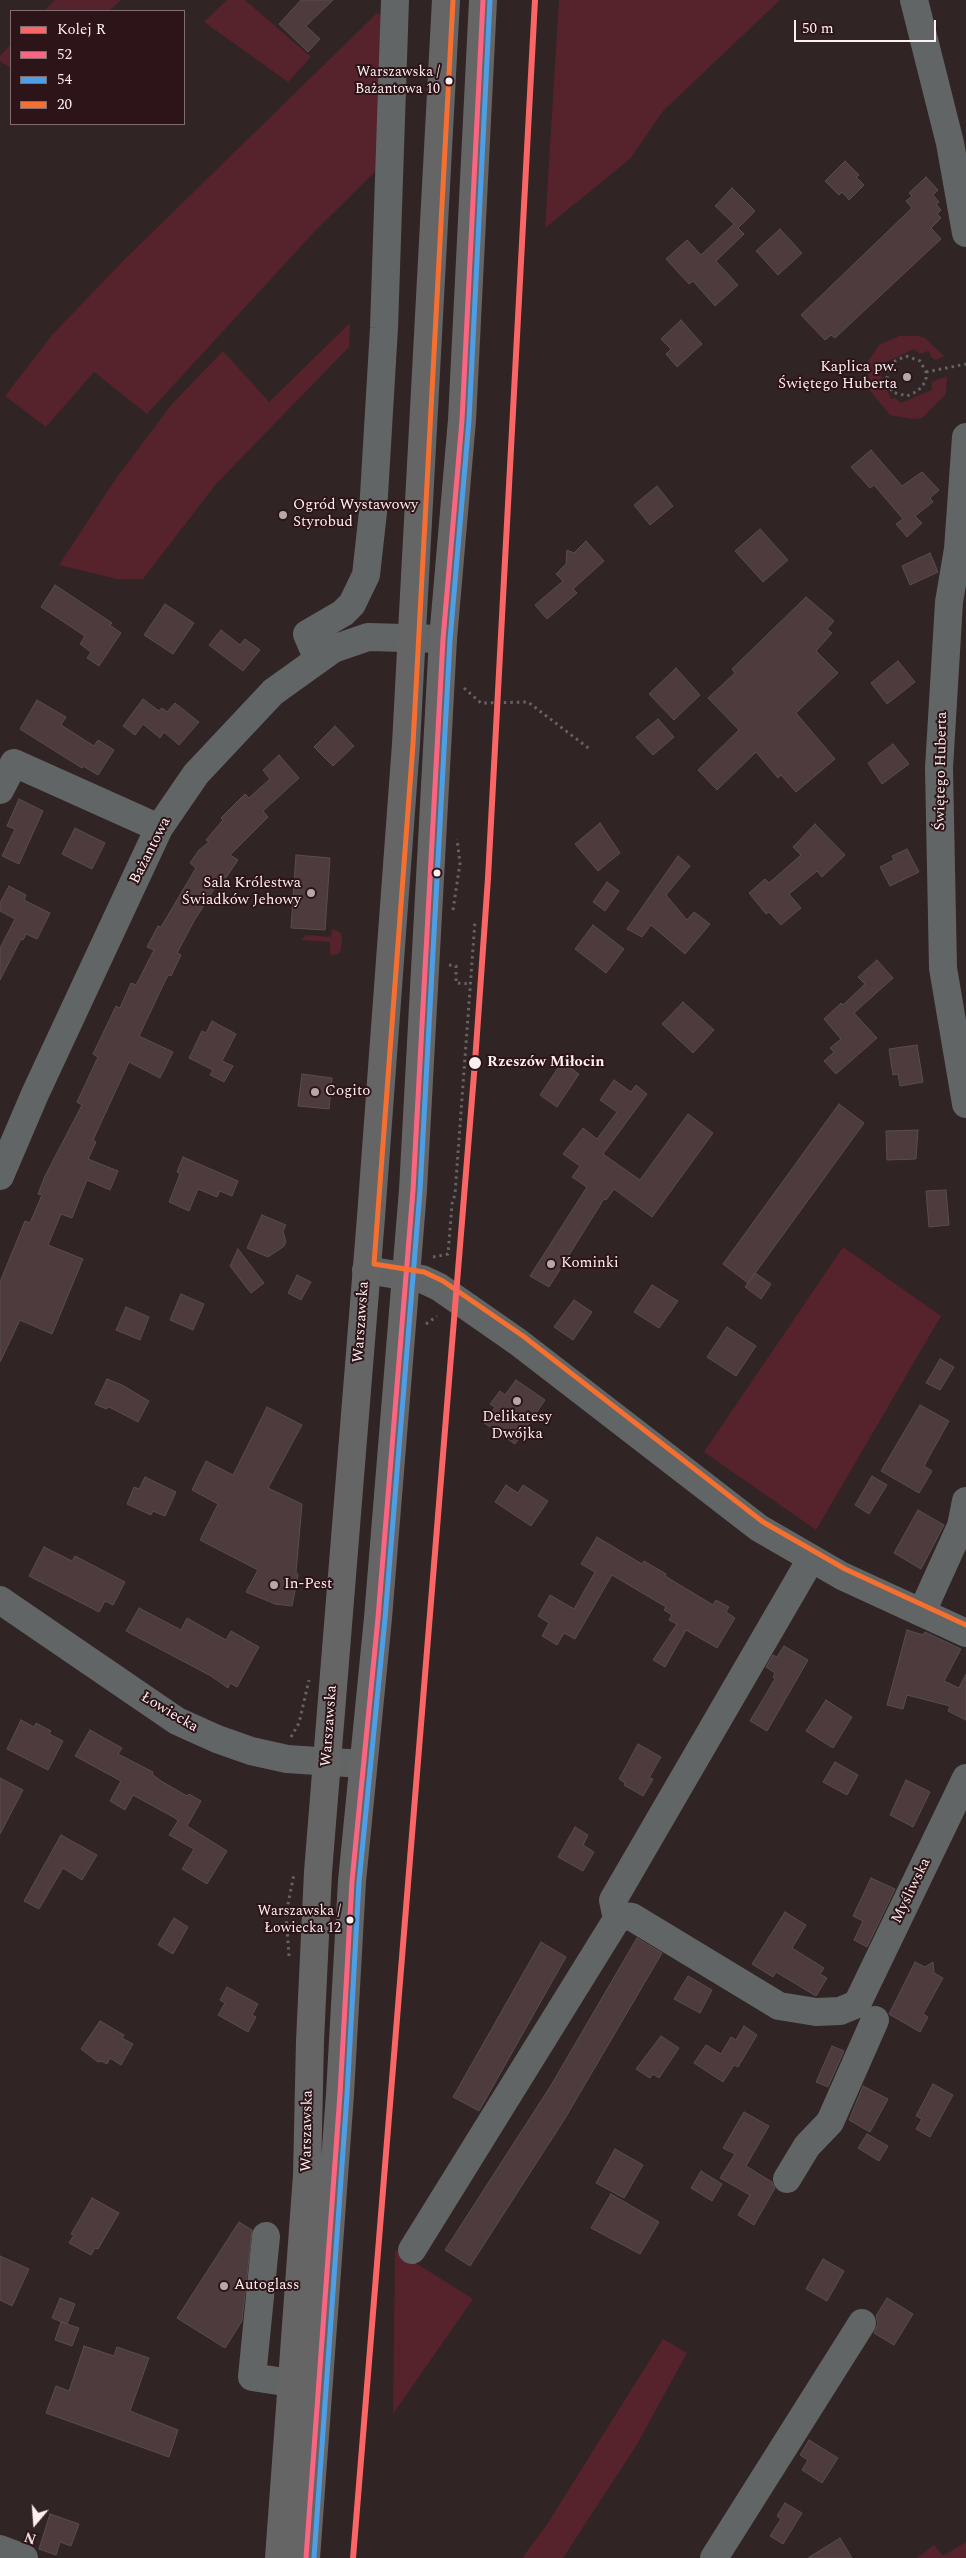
<!DOCTYPE html>
<html>
<head>
<meta charset="utf-8">
<style>
  body { margin:0 }
  #map { position:relative; width:966px; height:2558px; overflow:hidden; background:#312425; font-family:Spectral,serif }
  canvas { display:block }
  .legend { position:absolute; left:10px; top:10px; width:175px; height:115px; box-sizing:border-box; background:#2d1418; border:1px solid #816c6e; margin:0; padding:6px 9px; list-style:none; font-size:15px; color:#feeff0 }
  .legend li { display:flex; align-items:center; gap:10px; height:25px }
  .legend b { width:25px; border:1px solid #816c6e }
  .north { position:absolute; left:10px; top:2498px; width:50px; height:50px; -webkit-text-stroke:4px #2d1418; paint-order:stroke; rotate:198deg; font-size:14px; font-weight:700; line-height:20px; text-align:center; color:#feeff0 }
  .north::after { content:''; display:block; margin:auto; width:18px; height:22px; background:#feeff0; clip-path:polygon(50% 0,100% 100%,50% 72%,0 100%) }
  .scale { position:absolute; left:794px; top:20px; width:142px; height:22px; box-sizing:border-box; border:2px solid #feeff0; border-top:0; padding-left:6px; font-size:15px; line-height:18px; white-space:nowrap; color:#feeff0; -webkit-text-stroke:4px #2d1418; paint-order:stroke }
</style>
</head>
<body>
<div id="map">
<canvas width="966" height="2558"></canvas>
<ul class="legend">
<li><b style="height:6px;background:#fa6666"></b>Kolej R</li>
<li><b style="height:6px;background:#fa6682"></b>52</li>
<li><b style="height:6px;background:#4d9ee5"></b>54</li>
<li><b style="height:6px;background:#f46f30"></b>20</li>
</ul>
<div class="north">N</div>
<div class="scale">50 m</div>
</div>
<script>
const ctx = document.querySelector('canvas').getContext('2d');
ctx.lineJoin = 'round';
function fillPath(path, color) {
  ctx.fillStyle = color;
  ctx.fill(path, 'evenodd');
}
function shape(rows) {
  const path = new Path2D();
  for (const r of rows) {
    path.moveTo(r[0], r[1]);
    for (let i = 2; i < r.length; i += 2) path.lineTo(r[i], r[i + 1]);
  }
  return path;
}
function stroke(path, color, width, dash) {
  ctx.strokeStyle = color;
  ctx.lineWidth = width;
  ctx.lineCap = dash ? 'butt' : 'round';
  ctx.setLineDash(dash || []);
  ctx.stroke(path);
}
function drawText(font, color, halo, rows, align = 'center') {
  ctx.font = font + ' Spectral,serif';
  ctx.lineWidth = 4;
  ctx.setLineDash([]);
  ctx.textBaseline = 'middle';
  ctx.strokeStyle = halo;
  ctx.fillStyle = color;
  for (const [text, x, y, turn = 0] of rows) {
    ctx.save();
    ctx.translate(x, y);
    ctx.rotate((+turn || 0) * Math.PI / 180);
    ctx.textAlign = isNaN(turn) ? turn : align;
    if (halo) ctx.strokeText(text, 0, 0);
    ctx.fillText(text, 0, 0);
    ctx.restore();
  }
}
fillPath(shape([
  [55,0,121,0,109,11,44,11],
  [227,0,245,0,311,57,288,82,204,22],
  [559,0,780,0,663,111,630,159,545,228],
  [377,13,387,18,380,167,315,231,147,414,94,372,46,427,5,396,53,334,124,260],
  [11,44,11,68,0,61,0,56],
  [350,323,349,347,216,484,143,579,117,579,59,565,115,480,171,405,223,351,269,402],
  [899,336,918,336,925,338,944,356,936,360,932,358,928,351,920,354,914,349,884,363,885,367,880,373,891,399,895,398,901,403,932,390,932,382,947,376,946,394,922,418,912,419,890,415,870,391,867,363,879,345],
  [332,929,340,932,342,937,341,950,338,954,330,955,330,942,301,940,306,935,331,937],
  [843,1247,941,1316,816,1530,704,1452],
  [395,2250,473,2299,393,2414],
  [663,2339,687,2353,636,2446,563,2558,522,2558,546,2526],
  [966,2542,966,2558,917,2558,934,2545,943,2556]
]), '#56222c');
const building = shape([
  [301,0,333,0,306,26,320,39,308,52,279,24,301,0],
  [845,161,859,175,856,177,864,185,849,200,842,192,839,195,825,181,845,161],
  [926,177,938,190,933,195,939,202,936,204,941,210,937,214,941,218,931,228,941,239,835,338,831,335,825,340,801,315,912,208,906,201,912,196,909,193,926,177],
  [732,188,755,211,738,228,744,234,716,261,738,285,715,306,693,281,689,284,666,259,687,240,701,255,734,224,715,206,732,188],
  [780,229,802,253,778,275,756,251,780,229],
  [681,320,702,344,677,367,666,354,671,349,661,339,681,320],
  [871,450,902,486,922,472,939,490,930,498,933,502,915,516,922,523,907,537,896,524,903,519,874,485,870,488,851,467,871,450],
  [657,486,673,506,650,525,634,505,657,486],
  [760,529,788,560,763,582,735,551,760,529],
  [586,541,604,561,573,589,577,593,547,619,535,605,563,581,556,574,566,564,567,550,574,553,586,541],
  [930,553,938,572,910,585,902,566,930,553],
  [55,585,112,623,110,625,121,633,99,666,87,658,91,652,80,644,85,636,41,607,55,585],
  [806,597,834,621,827,629,832,633,816,651,838,673,796,713,835,759,796,792,781,775,778,778,756,752,717,790,698,770,739,730,708,698,735,673,732,669,806,597],
  [165,604,194,623,173,654,144,635,165,604],
  [221,630,240,645,245,639,260,650,243,671,209,645,221,630],
  [898,661,915,682,887,704,871,683,898,661],
  [676,668,700,695,674,720,649,694,676,668],
  [143,699,159,711,162,708,167,712,175,703,199,722,179,745,164,732,160,738,143,724,135,735,123,726,143,699],
  [37,700,66,717,61,725,94,746,98,740,114,750,98,775,83,766,82,768,20,729,37,700],
  [658,719,674,737,653,755,636,737,658,719],
  [335,726,354,746,333,766,314,747,335,726],
  [893,744,909,764,882,784,868,763,893,744],
  [279,755,299,778,263,811,268,817,230,855,238,860,221,885,218,883,194,921,177,953,181,955,171,976,168,975,139,1036,173,1052,160,1078,129,1062,93,1140,96,1142,88,1159,118,1171,110,1190,87,1180,72,1218,61,1214,48,1245,83,1259,52,1334,20,1320,0,1362,0,1282,25,1221,30,1223,42,1195,38,1194,45,1176,82,1105,77,1102,98,1057,93,1054,116,1006,120,1008,131,983,136,985,154,950,147,947,158,926,161,927,196,868,190,863,199,850,209,842,206,840,223,820,221,818,245,794,249,798,270,779,263,770,279,755],
  [19,799,43,811,19,864,2,856,15,829,7,826,19,799],
  [600,823,620,853,598,871,575,844,600,823],
  [815,824,845,855,822,877,817,871,789,894,801,908,781,925,769,912,766,914,749,893,765,879,769,883,801,855,793,847,815,824],
  [75,828,105,843,92,869,62,854,75,828],
  [907,849,919,872,890,886,880,867,894,860,892,856,907,849],
  [296,855,330,858,325,930,291,928,296,855],
  [678,856,690,866,666,895,687,920,694,912,710,924,685,954,651,925,642,937,627,929,678,856],
  [607,882,619,891,605,911,593,902,607,882],
  [9,886,26,895,24,900,50,913,37,939,26,934,23,940,21,939,0,980,0,948,15,919,0,911,0,903,9,886],
  [593,925,624,949,606,973,575,949,593,925],
  [877,960,893,978,854,1013,877,1038,836,1074,824,1061,834,1052,830,1048,841,1039,824,1019,841,1003,843,1005,865,984,858,977,877,960],
  [683,1002,714,1030,693,1053,662,1024,683,1002],
  [212,1021,236,1034,222,1061,233,1066,224,1082,210,1075,213,1070,189,1058,202,1031,206,1033,212,1021],
  [917,1045,923,1082,900,1086,898,1074,893,1075,889,1049,917,1045],
  [562,1062,579,1074,557,1107,540,1095,562,1062],
  [302,1074,332,1078,329,1109,298,1106,302,1074],
  [614,1080,631,1092,636,1085,647,1094,603,1154,640,1180,688,1114,713,1133,652,1217,614,1189,606,1200,604,1199,549,1287,530,1276,587,1187,572,1177,580,1166,563,1154,583,1128,597,1139,617,1112,600,1100,614,1080],
  [839,1104,864,1123,748,1283,723,1264,839,1104],
  [918,1130,916,1159,887,1160,886,1131,918,1130],
  [183,1157,238,1181,232,1196,220,1191,217,1197,198,1189,189,1211,169,1202,180,1174,177,1172,183,1157],
  [946,1190,949,1225,929,1227,926,1191,946,1190],
  [262,1215,286,1225,283,1231,286,1242,283,1247,268,1257,247,1248,262,1215],
  [238,1249,264,1283,251,1293,230,1266,238,1249],
  [755,1273,771,1284,761,1299,745,1287,755,1273],
  [297,1275,311,1282,301,1300,288,1293,297,1275],
  [652,1285,678,1301,659,1328,634,1312,652,1285],
  [181,1294,204,1304,193,1330,170,1320,181,1294],
  [574,1300,592,1312,573,1340,554,1327,574,1300],
  [126,1307,149,1317,140,1340,116,1330,126,1307],
  [727,1327,756,1346,736,1376,707,1357,727,1327],
  [940,1359,954,1367,940,1390,926,1383,940,1359],
  [107,1379,122,1385,149,1401,138,1422,109,1407,106,1409,95,1404,107,1379],
  [516,1380,545,1400,515,1444,484,1423,495,1407,490,1404,500,1391,505,1395,516,1380],
  [920,1405,949,1421,924,1466,932,1471,919,1493,881,1471,920,1405],
  [267,1407,302,1425,268,1488,302,1504,296,1572,298,1575,292,1606,275,1604,246,1592,258,1570,200,1540,218,1504,192,1490,206,1461,233,1475,267,1407],
  [872,1476,887,1485,869,1514,855,1505,872,1476],
  [145,1477,176,1492,165,1516,153,1511,151,1515,127,1504,134,1487,139,1489,145,1477],
  [506,1485,518,1493,523,1485,548,1501,531,1526,495,1502,506,1485],
  [918,1510,944,1525,921,1569,894,1553,918,1510],
  [597,1537,642,1564,644,1561,666,1574,665,1576,713,1605,716,1600,729,1607,726,1612,735,1618,717,1648,686,1630,665,1667,653,1660,677,1624,669,1620,672,1615,664,1610,666,1607,612,1575,575,1639,564,1633,557,1645,542,1636,549,1623,538,1616,550,1595,574,1609,595,1572,581,1564,597,1537],
  [44,1547,72,1561,75,1556,125,1582,113,1605,105,1601,99,1612,29,1576,44,1547],
  [139,1608,181,1630,187,1618,226,1640,231,1631,259,1647,237,1687,230,1683,228,1688,211,1676,126,1631,139,1608],
  [907,1630,923,1635,925,1632,961,1649,944,1681,959,1688,966,1674,966,1720,948,1711,950,1706,907,1695,903,1709,887,1705,907,1630],
  [784,1646,808,1660,767,1731,750,1721,775,1679,773,1677,775,1673,766,1667,773,1655,777,1657,784,1646],
  [826,1700,852,1717,833,1748,806,1731,826,1700],
  [21,1720,34,1727,36,1723,51,1731,49,1734,63,1741,48,1770,7,1749,21,1720],
  [90,1730,122,1748,118,1754,153,1772,152,1774,161,1781,187,1796,189,1794,201,1801,187,1826,227,1851,207,1884,182,1869,194,1849,169,1835,178,1821,175,1818,133,1795,125,1810,110,1801,121,1781,75,1756,90,1730],
  [638,1744,661,1757,649,1778,653,1779,643,1796,624,1785,625,1783,619,1779,638,1744],
  [835,1762,858,1775,847,1795,823,1782,835,1762],
  [0,1778,23,1790,0,1834,0,1778],
  [906,1780,930,1792,913,1827,890,1815,906,1780],
  [575,1827,588,1835,583,1845,594,1852,583,1871,558,1857,575,1827],
  [61,1835,97,1855,82,1880,63,1868,39,1909,24,1901,61,1835],
  [871,1878,895,1889,867,1947,854,1940,863,1921,853,1916,871,1878],
  [785,1912,806,1925,792,1948,824,1968,820,1974,827,1978,816,1996,776,1972,773,1977,752,1964,785,1912],
  [174,1918,188,1927,173,1954,158,1945,174,1918],
  [637,1938,662,1953,564,2120,470,2266,445,2250,550,2087,637,1938],
  [541,1942,566,1957,479,2111,453,2097,541,1942],
  [915,1962,925,1967,933,1962,934,1973,943,1978,923,2014,928,2017,920,2032,889,2014,915,1962],
  [688,1976,712,1990,700,2013,674,1999,688,1976],
  [227,1987,258,2004,252,2015,256,2017,248,2032,218,2015,225,2003,220,2000,227,1987],
  [100,2021,124,2035,122,2038,133,2044,121,2065,110,2058,107,2064,101,2061,98,2062,81,2049,100,2021],
  [744,2026,757,2035,738,2067,734,2065,723,2082,694,2063,706,2045,721,2054,731,2037,736,2040,744,2026],
  [661,2036,679,2048,659,2078,653,2074,650,2078,636,2069,661,2036],
  [832,2046,844,2051,828,2087,816,2082,832,2046],
  [933,2084,953,2095,930,2137,916,2129,922,2119,916,2116,933,2084],
  [863,2086,888,2099,870,2132,849,2120,863,2086],
  [744,2112,769,2126,746,2166,772,2182,775,2188,754,2225,738,2215,750,2195,720,2178,735,2154,723,2148,744,2112],
  [867,2134,888,2146,879,2161,858,2148,867,2134],
  [615,2149,643,2165,624,2198,596,2183,615,2149],
  [701,2171,722,2184,712,2201,691,2188,701,2171],
  [611,2194,659,2222,640,2254,591,2228,611,2194],
  [92,2198,119,2213,98,2249,95,2248,91,2255,69,2243,74,2235,71,2234,92,2198],
  [239,2222,252,2230,242,2321,225,2348,177,2318,239,2222],
  [0,2256,29,2269,12,2306,0,2300,0,2256],
  [823,2259,844,2271,827,2301,806,2289,823,2259],
  [60,2298,75,2304,67,2324,52,2318,60,2298],
  [887,2298,913,2314,894,2345,874,2333,878,2324,876,2316,887,2298],
  [61,2322,79,2328,72,2346,55,2340,61,2322],
  [84,2346,114,2356,117,2347,149,2358,130,2411,178,2430,169,2457,46,2413,56,2386,69,2391,84,2346],
  [809,2440,838,2458,822,2483,802,2470,808,2460,800,2455,809,2440],
  [785,2503,802,2513,783,2544,770,2536,781,2519,777,2516,785,2503],
  [50,2514,79,2524,71,2546,60,2542,56,2555,39,2549,50,2514],
  [840,2538,852,2558,808,2558,840,2538]
]);
fillPath(building, '#4d3b3d');
stroke(building, '#594d4e', 1);
stroke(shape([
  [906,356,920,361,926,372,926,381,918,391,907,396,892,392,887,378,891,363,906,356],
  [926,372,966,364],
  [464,688,481,703,528,702,591,750],
  [453,910,460,863,457,839],
  [449,965,456,966,456,983,471,984],
  [433,1257,448,1254,452,1204,455,1194,475,921],
  [426,1324,437,1316],
  [291,1737,299,1723,309,1680],
  [289,1956,286,1914,294,1874]
]), '#666363', 3, [2.5, 4]);
stroke(shape([
  [914,0,950,143,966,233],
  [966,437,958,549,949,602,939,768,943,968,966,1104],
  [318,660,307,634,343,613,352,604,366,575,373,512,384,328,395,0],
  [0,790,14,763,159,828],
  [0,1176,35,1094,159,828,196,774,273,692,333,649,368,637,443,639],
  [366,1270,422,1279,439,1287,518,1342,759,1528,842,1576,966,1633],
  [0,1600,177,1721,217,1739,251,1751,287,1759,363,1764],
  [922,1612,961,1526,966,1501],
  [617,1919,613,1900,811,1559],
  [787,2179,807,2146,830,2122,875,2020],
  [266,2236,252,2377,291,2383],
  [412,2250,617,1919,624,1916,632,1917,779,2006,816,2012,840,2011,857,2004,966,1778],
  [0,2549,24,2558],
  [714,2558,862,2323]
]), '#626565', 28);
stroke(shape([
  [279,2558,307,2175,310,2041,318,1872,371,1217,406,744,446,0],
  [306,2558,340,2094,352,1881,378,1618,413,1190,443,639,462,420,483,0]
]), '#666566', 28);
stroke(shape([
  [306,2558,340,2094,352,1881,378,1618,413,1190,443,639,462,420,483,0]
]), '#fa6682', 5);
stroke(shape([
  [314,2558,347,2095,359,1882,385,1619,420,1191,450,640,469,420,490,0]
]), '#4d9ee5', 5);
stroke(shape([
  [453,0,413,744,374,1264,424,1272,443,1281,523,1336,763,1522,845,1569,966,1625]
]), '#f46f30', 5);
stroke(shape([
  [353,2558,475,1062,488,878,535,0]
]), '#fa6666', 6);
for (const [x, y, r, color] of [
  [449,81,4.5,"#feeff0"],
  [907,377,5,"#b6a8a9"],
  [283,515,5,"#b6a8a9"],
  [437,873,4.5,"#feeff0"],
  [311,893,5,"#b6a8a9"],
  [475,1063,7,"#feeff0"],
  [315,1092,5,"#b6a8a9"],
  [551,1264,5,"#b6a8a9"],
  [517,1401,5,"#b6a8a9"],
  [274,1585,5,"#b6a8a9"],
  [350,1920,4.5,"#feeff0"],
  [224,2286,5,"#b6a8a9"]
]) {
  const dot = new Path2D();
  dot.arc(x, y, r, 0, 2 * Math.PI);
  ctx.fillStyle = color;
  ctx.fill(dot);
  stroke(dot, '#2d1418', 2);
}
drawText('14px', '#feeff0', '#2d1418', [
  ["Warszawska /",440,73],
  ["Bażantowa 10",440,90],
  ["Warszawska /",341,1912],
  ["Łowiecka 12",341,1929]
], 'right');
drawText('15px', '#feeff0', '#2d1418', [
  ["Kaplica pw.",897,368,"right"],
  ["Świętego Huberta",897,385,"right"],
  ["Ogród Wystawowy",293,506],
  ["Styrobud",293,523],
  ["Sala Królestwa",301,884,"right"],
  ["Świadków Jehowy",301,901,"right"],
  ["Cogito",325,1092],
  ["Kominki",561,1264],
  ["Delikatesy",517,1418,"center"],
  ["Dwójka",517,1435,"center"],
  ["In-Pest",284,1585],
  ["Autoglass",234,2286]
], 'left');
drawText('15px', '#feeff0', '#2d1418', [
  ["Świętego Huberta",942,771,-89],
  ["Bażantowa",151,851,-63],
  ["Warszawska",362,1322,-86],
  ["Łowiecka",169,1713,31],
  ["Warszawska",330,1726,-86],
  ["Myśliwska",912,1891,-64],
  ["Warszawska",308,2131,-89]
]);
drawText('bold 15px', '#feeff0', '#2d1418', [
  ["Rzeszów Miłocin",487,1063]
], 'left');
</script>
</body>
</html>
